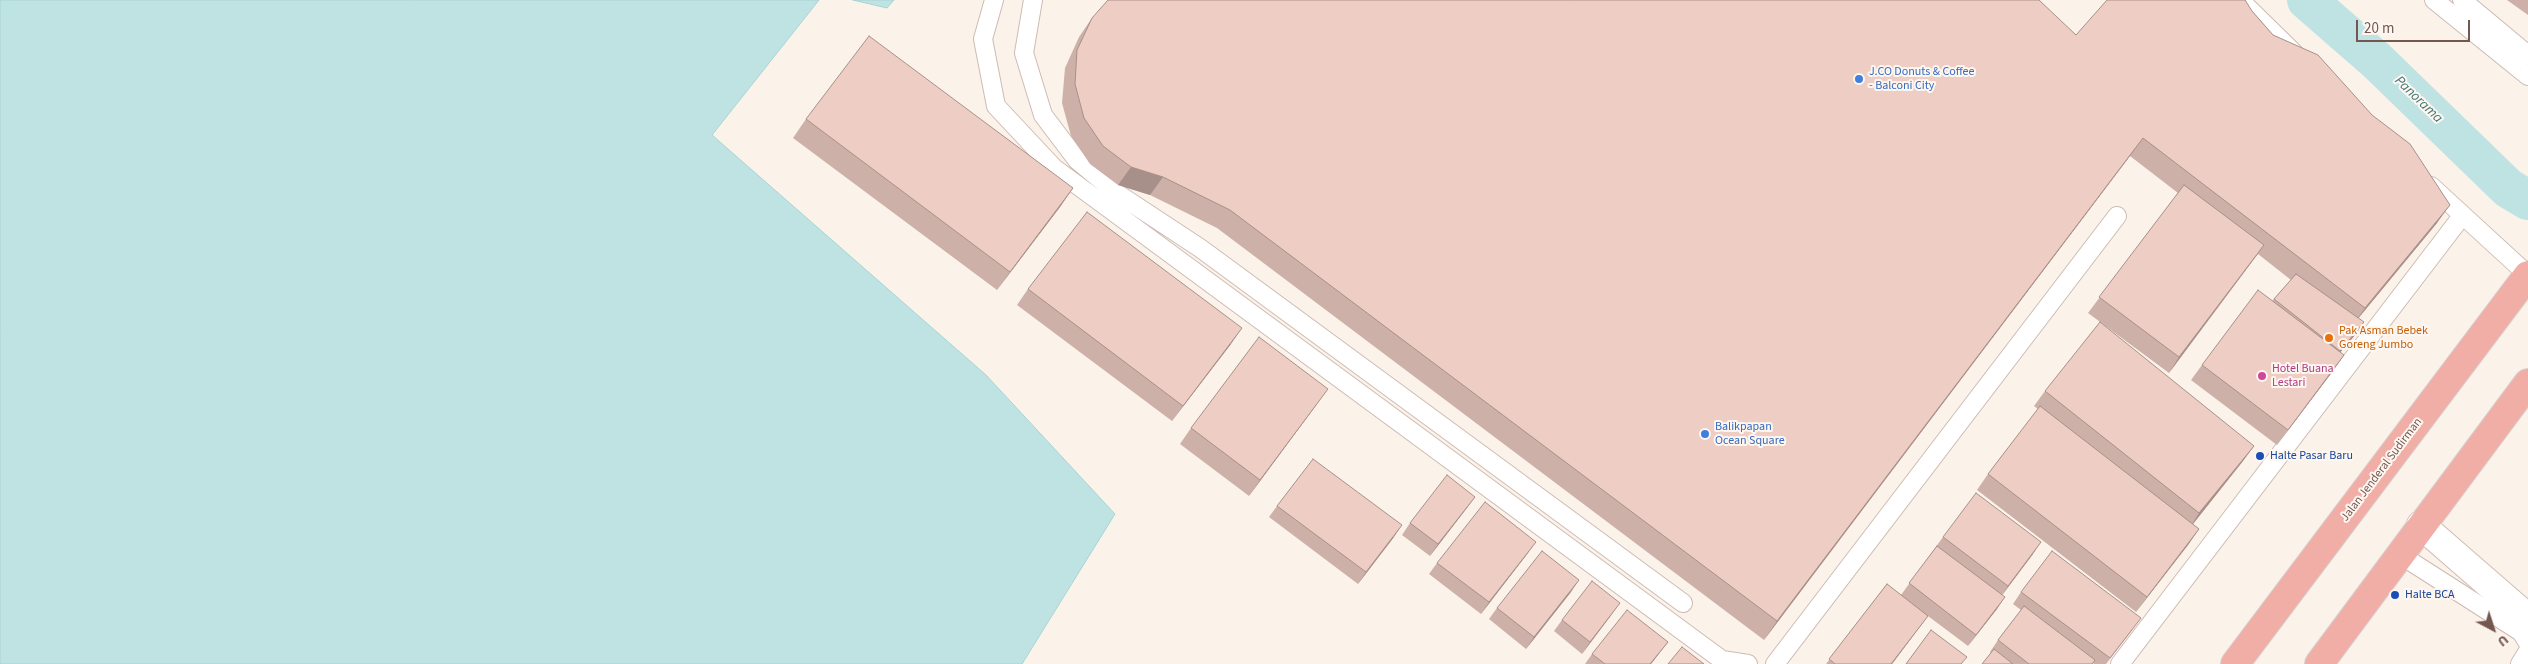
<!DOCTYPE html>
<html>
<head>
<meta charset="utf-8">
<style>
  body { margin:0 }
  #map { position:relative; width:2528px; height:664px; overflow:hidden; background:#fbf2ea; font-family:"Source Sans 3",sans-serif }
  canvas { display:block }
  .north { position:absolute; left:2468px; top:604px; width:50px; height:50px; -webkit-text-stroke:4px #fef6f0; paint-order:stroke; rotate:140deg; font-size:14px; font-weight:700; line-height:20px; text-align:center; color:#74574f }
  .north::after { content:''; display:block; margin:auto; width:18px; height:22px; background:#74574f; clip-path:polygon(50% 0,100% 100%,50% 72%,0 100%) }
  .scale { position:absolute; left:2356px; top:20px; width:114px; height:22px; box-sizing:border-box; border:2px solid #74574f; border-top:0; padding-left:6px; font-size:15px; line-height:18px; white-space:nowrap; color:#74574f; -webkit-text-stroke:4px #fef6f0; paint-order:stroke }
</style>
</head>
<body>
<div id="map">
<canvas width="2528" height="664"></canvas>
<div class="north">U</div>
<div class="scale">20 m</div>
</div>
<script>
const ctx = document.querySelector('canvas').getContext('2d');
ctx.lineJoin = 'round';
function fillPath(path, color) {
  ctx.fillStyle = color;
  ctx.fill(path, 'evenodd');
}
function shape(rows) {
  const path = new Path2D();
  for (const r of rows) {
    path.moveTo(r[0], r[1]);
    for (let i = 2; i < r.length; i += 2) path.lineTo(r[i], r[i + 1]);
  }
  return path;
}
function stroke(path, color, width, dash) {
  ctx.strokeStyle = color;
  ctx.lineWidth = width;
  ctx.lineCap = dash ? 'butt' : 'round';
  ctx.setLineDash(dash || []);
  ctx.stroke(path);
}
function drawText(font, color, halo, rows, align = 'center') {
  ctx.font = font + ' "Source Sans 3",sans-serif';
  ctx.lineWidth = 4;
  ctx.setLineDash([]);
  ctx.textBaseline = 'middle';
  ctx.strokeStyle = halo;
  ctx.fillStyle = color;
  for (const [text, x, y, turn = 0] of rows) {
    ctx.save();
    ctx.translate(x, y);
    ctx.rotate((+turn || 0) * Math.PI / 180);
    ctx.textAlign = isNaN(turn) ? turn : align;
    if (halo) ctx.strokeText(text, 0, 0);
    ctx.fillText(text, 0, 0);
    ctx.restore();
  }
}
const water = shape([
  [0,0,819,0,712,135,986,375,1115,514,1022,664,0,664,0,0],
  [853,0,894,0,887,8,853,0]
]);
fillPath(water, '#bfe3e3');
stroke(water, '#a7d4d4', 1);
stroke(shape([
  [2307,0,2377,61,2508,188,2528,200]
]), '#bfe3e3', 40);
const lane = shape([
  [994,0,983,39,996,106,1054,168,1722,660,1748,664],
  [1033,0,1024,53,1043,115,1077,160,1118,194,1200,248,1683,603],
  [2240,0,2294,53],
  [2434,0,2528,76],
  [2462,0,2528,55],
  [2431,186,2528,275],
  [2399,554,2521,632,2528,643],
  [1775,664,2117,216],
  [2120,664,2462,216],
  [2520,664,2528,651]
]);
const street = shape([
  [2421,525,2528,618]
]);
const highway = shape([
  [2235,664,2528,275],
  [2319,664,2528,383]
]);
stroke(lane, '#cebbb3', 20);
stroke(street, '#cebbb3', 30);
stroke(highway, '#d8d0ce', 30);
stroke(lane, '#fff', 18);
stroke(street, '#fff', 28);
stroke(highway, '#f0aea6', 28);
fillPath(shape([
  [2507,0,2528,0,2528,15],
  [2252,11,2437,223,2358,318,2356,334,2340,352,2333,371,2277,445,2191,380,2202,365,2272,301,2291,280,2258,254,2169,373,2088,313,2178,193,2130,156,1764,640,1217,228,1150,195,1118,185,1090,164,1071,136,1062,103,1065,68,1079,37,1092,18,2076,35],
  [806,119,1073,188,1060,207,997,290,793,138],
  [1028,289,1231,344,1172,421,1017,305],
  [2045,391,2254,446,2243,461,2193,524,2199,529,2188,545,2136,612,1977,490,1988,474,2038,409,2034,406],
  [1317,404,1249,496,1180,444,1191,428],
  [1475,497,1430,556,1402,535,1410,523],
  [1277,506,1394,537,1358,584,1269,517],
  [1943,537,2033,554,2002,595,1997,609,1968,646,1928,616,1892,664,1826,664,1887,584,1901,595],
  [1528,553,1481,614,1429,574,1437,563],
  [1571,592,1526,649,1489,619,1497,608],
  [2021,592,2133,629,2106,664,2094,664,2093,663,2092,664,1982,664,1991,653,1990,652,1998,640,2021,610,2013,604],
  [1612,614,1582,654,1554,631,1562,620],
  [1668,642,1651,664,1585,664,1592,654]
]), '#cdb1a9');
fillPath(shape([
  [2143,138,2130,156,1764,640,1777,621],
  [1131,167,1163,177,1150,195,1118,185],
  [1073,188,1060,207,997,290,1010,272],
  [2450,205,2437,223,2352,326,2365,308],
  [2264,245,2253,260,2169,373,2179,357],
  [2364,322,2356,334,2332,362,2340,351],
  [1242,328,1231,344,1172,421,1183,406],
  [2344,355,2333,371,2277,445,2288,430],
  [1328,389,1317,404,1249,496,1260,480],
  [2254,446,2243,461,2189,529,2199,513],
  [1475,497,1467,508,1430,556,1438,544],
  [1402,525,1394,537,1358,584,1366,572],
  [2199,529,2188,545,2136,612,2147,597],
  [1536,542,1528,553,1481,614,1489,602],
  [2041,542,2033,554,2000,598,2008,586],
  [1579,580,1571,592,1526,649,1534,637],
  [2005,597,1997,609,1968,646,1976,635],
  [1620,603,1612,614,1582,654,1590,642],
  [1928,616,1892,664,1891,664],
  [1668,642,1651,664,1650,664]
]), '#a79089');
const building = shape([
  [1108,0,2039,0,2076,35,2107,0,2245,0,2252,11,2273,35,2318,55,2372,115,2410,144,2450,205,2365,308,2143,138,1777,621,1230,210,1163,177,1131,167,1103,146,1084,118,1075,84,1077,50,1092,18,1108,0],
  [869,36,1073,188,1010,272,806,119,869,36],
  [2184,185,2264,245,2179,357,2099,297,2184,185],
  [1087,212,1242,328,1183,406,1028,289,1087,212],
  [2296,274,2364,322,2340,351,2274,299,2296,274],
  [2258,290,2344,355,2288,430,2202,365,2258,290],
  [2100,322,2254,446,2199,513,2045,391,2100,322],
  [1259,337,1328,389,1260,480,1191,428,1259,337],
  [2040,406,2199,529,2147,597,1988,474,2040,406],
  [1313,459,1402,525,1366,572,1277,506,1313,459],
  [1447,475,1475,497,1438,544,1410,523,1447,475],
  [1976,493,2041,542,2008,586,1943,537,1976,493],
  [1485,502,1536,542,1489,602,1437,563,1485,502],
  [1937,546,2005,597,1976,635,1909,583,1937,546],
  [1542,551,1579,580,1534,637,1497,608,1542,551],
  [2052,551,2141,618,2110,658,2021,592,2052,551],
  [1592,581,1620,603,1590,642,1562,620,1592,581],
  [1887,584,1928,616,1891,664,1835,664,1829,659,1887,584],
  [2024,606,2095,660,2092,664,2029,664,1998,640,2024,606],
  [1627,610,1668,642,1650,664,1605,664,1592,654,1627,610],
  [1931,630,1967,657,1961,664,1906,664,1931,630],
  [1682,647,1704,664,1668,664,1682,647],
  [1994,649,2013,664,1982,664,1994,649]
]);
fillPath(building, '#eecec4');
stroke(building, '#a79089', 1);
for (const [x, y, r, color] of [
  [1859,79,5,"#3f7fe0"],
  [2329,338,5,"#e8710a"],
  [2262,376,5,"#d1479c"],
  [1705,434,5,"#3f7fe0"],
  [2260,456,5,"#1a4fb4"],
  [2395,595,5,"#1a4fb4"]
]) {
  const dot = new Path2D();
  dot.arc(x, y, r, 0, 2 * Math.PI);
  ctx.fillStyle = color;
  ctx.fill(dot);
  stroke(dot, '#fef6f0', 2);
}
drawText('12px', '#366cbe', '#fef6f0', [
  ["J.CO Donuts & Coffee",1869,72],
  ["- Balconi City",1869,86],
  ["Balikpapan",1715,427],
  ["Ocean Square",1715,441]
], 'left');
drawText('12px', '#c56008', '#fef6f0', [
  ["Pak Asman Bebek",2339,331],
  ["Goreng Jumbo",2339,345]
], 'left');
drawText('12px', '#b23c85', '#fef6f0', [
  ["Hotel Buana",2272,369],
  ["Lestari",2272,383]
], 'left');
drawText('12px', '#164399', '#fef6f0', [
  ["Halte Pasar Baru",2270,456],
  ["Halte BCA",2405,595]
], 'left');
drawText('12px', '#74574f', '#fef6f0', [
  ["Jalan Jenderal Sudirman",2382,470,-53]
]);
drawText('italic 14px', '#437777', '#fef6f0', [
  ["Panorama",2418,100,44]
]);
</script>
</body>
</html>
